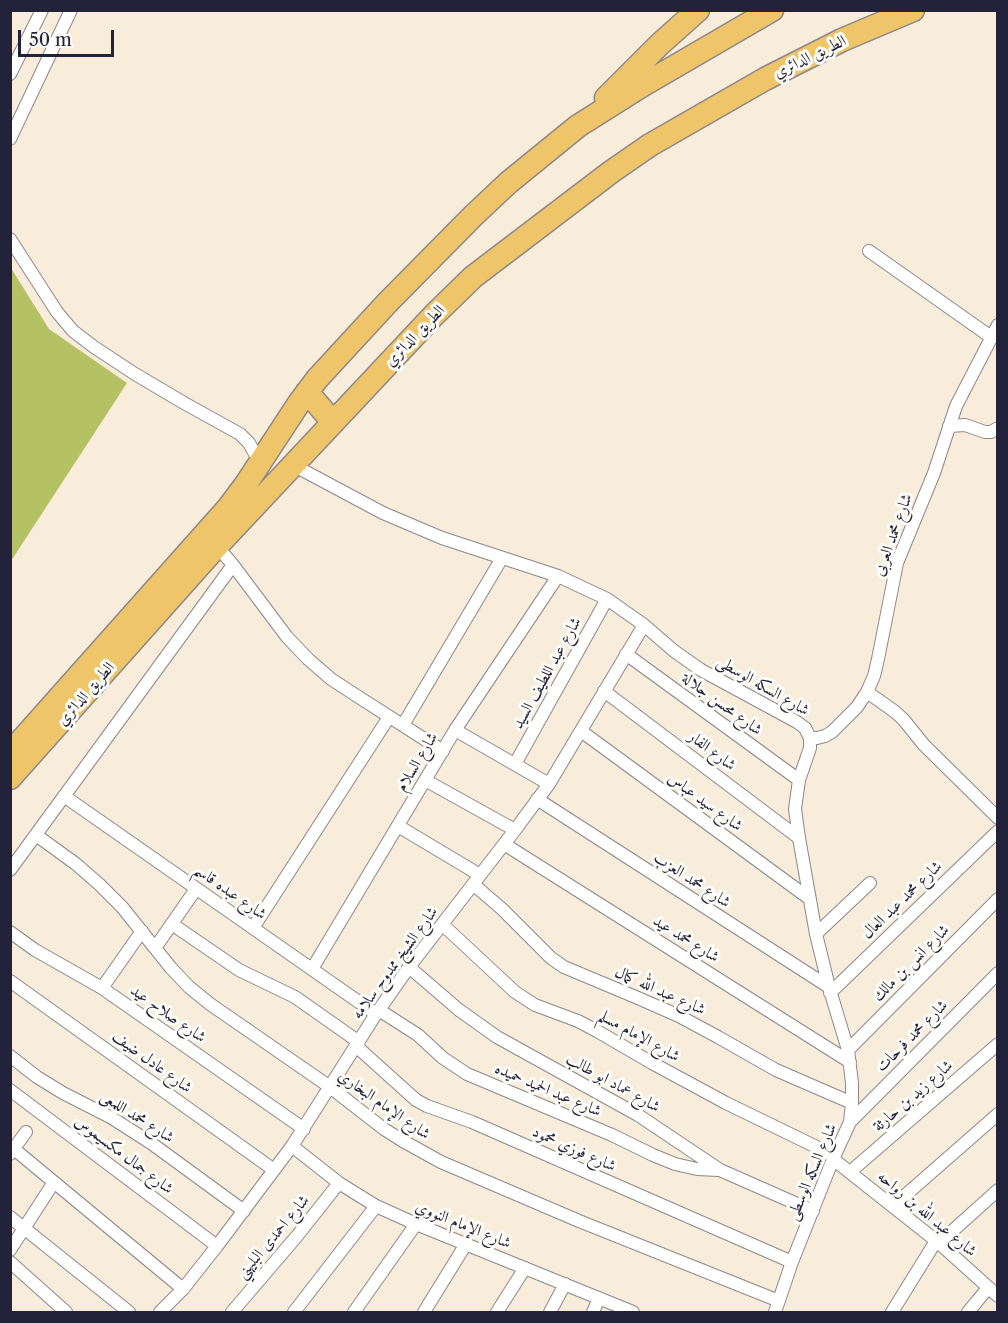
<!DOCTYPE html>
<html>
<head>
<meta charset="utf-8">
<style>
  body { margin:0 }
  #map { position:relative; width:1008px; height:1323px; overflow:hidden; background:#f8ecda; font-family:"Libre Caslon Text",serif }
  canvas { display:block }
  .frame { position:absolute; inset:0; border:12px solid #22223b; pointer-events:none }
  .scale { position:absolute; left:18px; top:30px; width:96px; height:27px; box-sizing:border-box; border:3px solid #22223b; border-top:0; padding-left:8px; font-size:18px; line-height:21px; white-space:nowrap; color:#22223b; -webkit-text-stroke:4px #fdfcf7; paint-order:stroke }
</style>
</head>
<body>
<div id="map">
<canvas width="1008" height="1323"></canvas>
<div class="frame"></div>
<div class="scale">50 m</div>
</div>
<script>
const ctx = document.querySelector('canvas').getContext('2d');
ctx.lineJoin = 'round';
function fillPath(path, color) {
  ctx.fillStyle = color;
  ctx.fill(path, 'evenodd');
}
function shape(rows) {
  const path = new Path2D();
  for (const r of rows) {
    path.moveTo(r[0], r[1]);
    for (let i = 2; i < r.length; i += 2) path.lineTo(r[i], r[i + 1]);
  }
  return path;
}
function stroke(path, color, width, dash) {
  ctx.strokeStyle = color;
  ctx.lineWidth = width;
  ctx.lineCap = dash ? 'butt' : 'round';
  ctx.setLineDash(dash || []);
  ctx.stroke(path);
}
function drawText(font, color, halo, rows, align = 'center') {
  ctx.font = font + ' "Libre Caslon Text",Amiri,serif';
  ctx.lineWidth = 6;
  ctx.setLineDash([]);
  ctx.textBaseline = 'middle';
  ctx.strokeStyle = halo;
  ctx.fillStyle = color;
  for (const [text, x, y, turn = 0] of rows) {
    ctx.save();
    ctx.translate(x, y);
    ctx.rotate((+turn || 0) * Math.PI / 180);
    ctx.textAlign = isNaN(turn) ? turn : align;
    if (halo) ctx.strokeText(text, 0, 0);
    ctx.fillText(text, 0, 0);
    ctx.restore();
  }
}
fillPath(shape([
  [11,268,49,329,127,383,11,561]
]), '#b5c264');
const street = shape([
  [10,74,42,10],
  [10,139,71,10],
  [10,239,57,312,73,331,94,347,135,374,184,403,240,434,249,443,260,463],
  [869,251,991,337],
  [949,426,965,425,985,432,991,432,998,428],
  [293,465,383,513,442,538,558,576,607,599,644,625,674,651,701,670,797,722,805,728,810,738,810,748,799,780,795,809,799,838,816,934,829,987,848,1050,852,1083,852,1103,850,1122,833,1159,792,1262,775,1312],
  [217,546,233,565,287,637,308,659,331,679,357,696,443,751],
  [626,654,799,780],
  [604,691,799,838],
  [867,692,894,711,903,719,924,745,998,818],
  [403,725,502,558],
  [455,730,549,784],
  [581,731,810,899],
  [810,738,817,738,825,736,832,732,857,707,867,692,874,676,878,659,897,563,934,473,956,406,998,325],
  [515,764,607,599],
  [425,780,515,830],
  [64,796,376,1014],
  [537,799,829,987],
  [398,826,480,875],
  [36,835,76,864,100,885,122,907,171,968,189,987,210,1004,330,1087,384,1129,403,1141,441,1162,579,1221,779,1301],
  [504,844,850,1062],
  [10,870,233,565],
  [473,884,502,909,551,958,564,967,638,998,679,1016,718,1037,776,1070,852,1103],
  [172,924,239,970,295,997,359,1042],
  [442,924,515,992,535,1005,578,1021,597,1031,652,1063,726,1103,835,1156],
  [253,928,389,717],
  [10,932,35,950,102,988,304,1129],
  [816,934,870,883],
  [155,948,196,889],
  [409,967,459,1010,497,1037,638,1115,720,1170,813,1211],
  [312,969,455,730,558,576],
  [10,981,274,1170],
  [102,988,142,931],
  [830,993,998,831],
  [379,1010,418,1035,443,1058,467,1074,612,1135,653,1155,675,1164,697,1169,719,1170],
  [356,1046,416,1100,427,1106,472,1122,792,1262],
  [848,1050,998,899],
  [10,1056,37,1077,63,1093,112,1118,151,1143,244,1211],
  [10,1090,217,1246],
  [850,1122,998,973],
  [292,1146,339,1183,376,1206,416,1224,633,1312],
  [14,1149,183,1289],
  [10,1154,26,1132],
  [833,1159,939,1243,998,1296],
  [850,1172,998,1044],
  [893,1206,998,1114],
  [10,1217,129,1312],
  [939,1243,998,1190],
  [10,1250,54,1182],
  [10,1262,66,1312],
  [160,1312,183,1289,217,1246,292,1146,376,1014,409,967,515,830,549,784,644,625],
  [232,1312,297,1236,339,1183],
  [294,1312,376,1206],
  [354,1312,416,1224],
  [424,1312,466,1244],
  [497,1312,525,1268],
  [550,1312,565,1284],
  [593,1312,599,1298],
  [892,1312,936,1241],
  [968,1312,988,1288]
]);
const highway = shape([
  [606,98,660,44,698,10],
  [307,392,333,422],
  [10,753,228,508,246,484,299,403,317,379,388,302,473,216,508,183,578,126,643,85,772,10],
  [10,778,217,546,434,315,473,277,611,172,650,145,765,79,842,40,913,10]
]);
stroke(street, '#8d878a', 14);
stroke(highway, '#8d878a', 25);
stroke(street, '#fff', 12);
stroke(highway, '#eec569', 22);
drawText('16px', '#22223b', '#fdfcf7', [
  ["الطريق الدائري",810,57,-26],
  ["الطريق الدائري",415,336,-46],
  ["شارع محمد العربى",893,535,-70],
  ["شارع عبد اللطيف السيد",547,673,-61],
  ["شارع السكه الوسطى",763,686,30],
  ["الطريق الدائري",86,694,-49],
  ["شارع محسن جلالة",722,704,36],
  ["شارع الفار",712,751,37],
  ["شارع السلام",417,762,-59],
  ["شارع سيد عباس",705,802,36],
  ["شارع محمد العزب",692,880,33],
  ["شارع عبده قاسم",230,892,35],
  ["شارع محمد عبد العال",902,900,-44],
  ["شارع محمد عيد",686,939,32],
  ["شارع الشيخ ممدوح سلامه",395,963,-54],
  ["شارع انس بن مالك",911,963,-45],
  ["شارع عبد الله كمال",660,991,24],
  ["شارع صلاح عيد",168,1014,35],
  ["شارع الإمام مسلم",639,1036,29],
  ["شارع محمد فرحات",912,1036,-45],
  ["شارع عادل ضيف",152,1062,36],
  ["شارع عماد ابو طالب",613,1083,29],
  ["شارع عبد الحميد حميده",548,1090,23],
  ["شارع زيد بن حارثة",913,1096,-41],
  ["شارع الإمام البخاري",384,1105,35],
  ["شارع محمد اللمعى",137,1117,32],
  ["شارع فوزي محمود",574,1149,24],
  ["شارع جمال مكسيموس",124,1155,37],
  ["شارع السكه الوسطى",812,1172,-67],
  ["شارع عبد الله بن رواحه",927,1214,40],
  ["شارع الإمام النووي",463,1225,22],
  ["شارع احمدى البليهني",273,1237,-50]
]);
</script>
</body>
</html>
